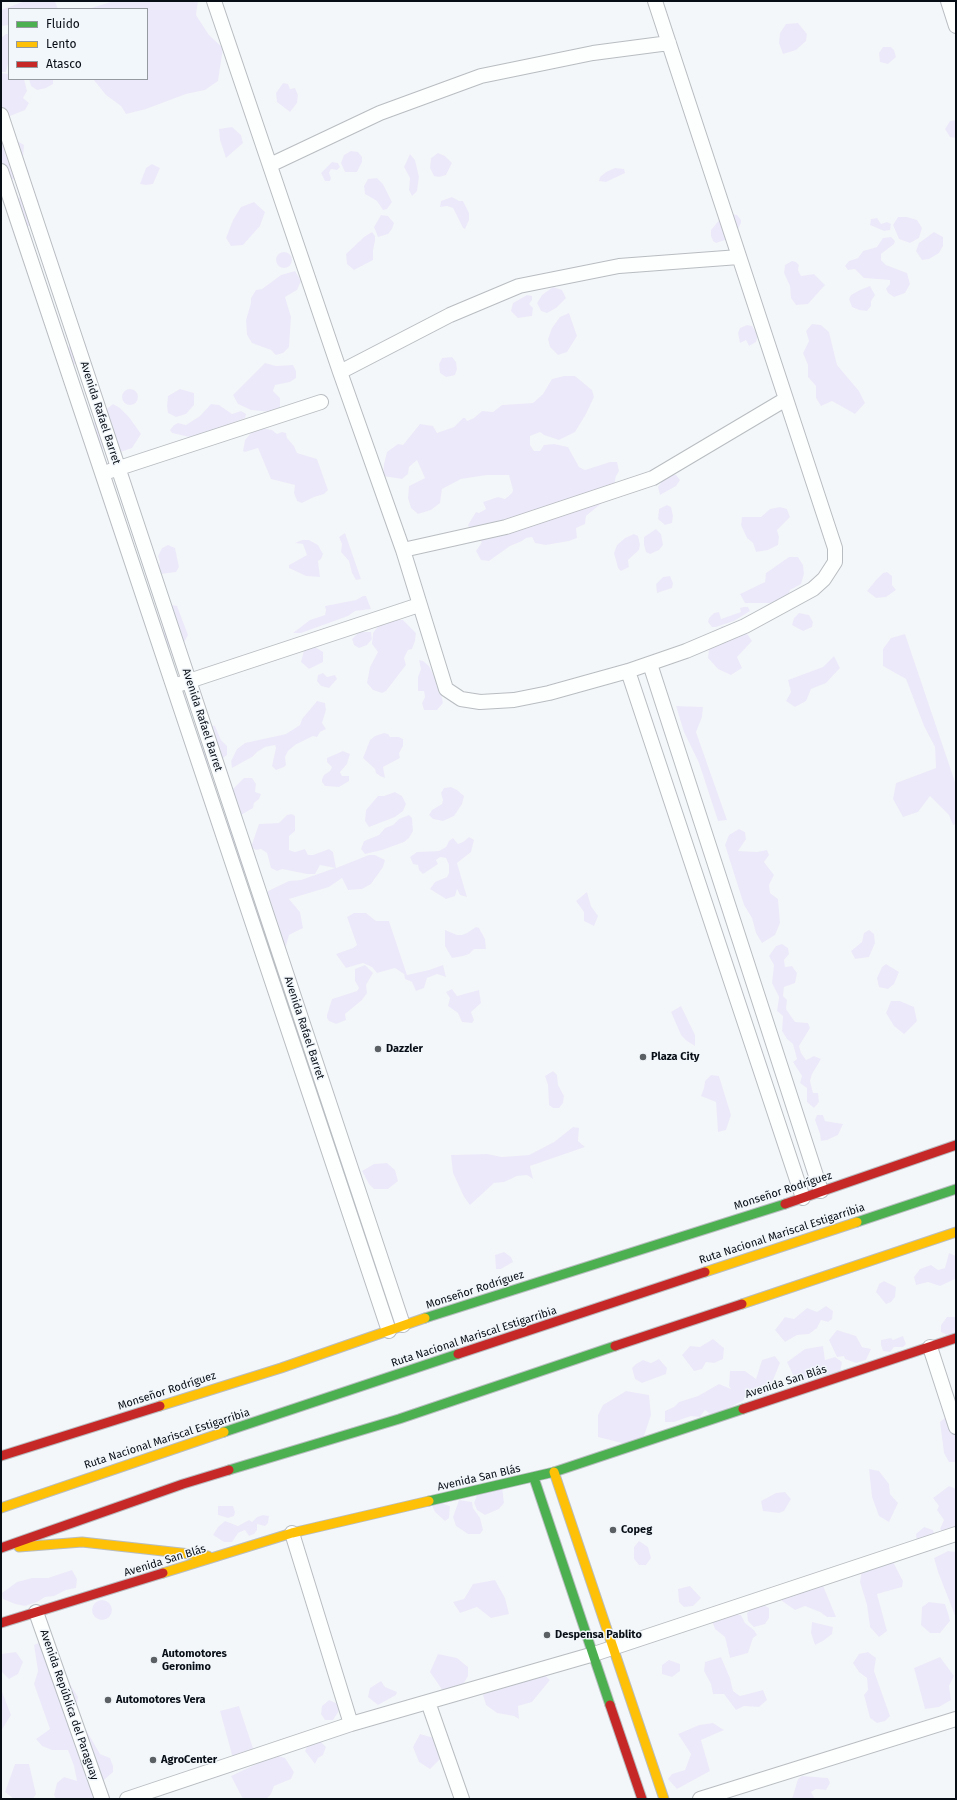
<!DOCTYPE html>
<html>
<head>
<meta charset="utf-8">
<style>
  body { margin:0 }
  #map { position:relative; width:957px; height:1800px; overflow:hidden; background:#f4f7f9; font-family:"Fira Sans",sans-serif }
  canvas { display:block }
  .frame { position:absolute; inset:0; border:2px solid #080e16; pointer-events:none }
  .legend { position:absolute; left:8px; top:8px; width:140px; height:72px; box-sizing:border-box; background:#f2f7fb; border:1px solid #949a9f; margin:0; padding:5px 7px; list-style:none; font-size:12px; color:#080e16 }
  .legend li { display:flex; align-items:center; gap:8px; height:20px }
  .legend b { width:20px; border:1px solid #949a9f }
</style>
</head>
<body>
<div id="map">
<canvas width="957" height="1800"></canvas>
<div class="frame"></div>
<ul class="legend">
<li><b style="height:5px;background:#4caf50"></b>Fluido</li>
<li><b style="height:5px;background:#ffc107"></b>Lento</li>
<li><b style="height:5px;background:#c62828"></b>Atasco</li>
</ul>
</div>
<script>
const ctx = document.querySelector('canvas').getContext('2d');
ctx.lineJoin = 'round';
function fillPath(path, color) {
  ctx.fillStyle = color;
  ctx.fill(path, 'evenodd');
}
function shape(rows) {
  const path = new Path2D();
  for (const r of rows) {
    if (r.length === 3) {
      path.moveTo(r[0] + r[2], r[1]);
      path.arc(r[0], r[1], r[2], 0, 2 * Math.PI);
      continue;
    }
    path.moveTo(r[0], r[1]);
    for (let i = 2; i < r.length; i += 2) path.lineTo(r[i], r[i + 1]);
  }
  return path;
}
function stroke(path, color, width, dash) {
  ctx.strokeStyle = color;
  ctx.lineWidth = width;
  ctx.lineCap = dash ? 'butt' : 'round';
  ctx.setLineDash(dash || []);
  ctx.stroke(path);
}
function drawText(font, color, halo, rows, align = 'center') {
  ctx.font = font + ' "Fira Sans",sans-serif';
  ctx.lineWidth = 3;
  ctx.setLineDash([]);
  ctx.textBaseline = 'middle';
  ctx.strokeStyle = halo;
  ctx.fillStyle = color;
  for (const [text, x, y, turn = 0] of rows) {
    ctx.save();
    ctx.translate(x, y);
    ctx.rotate((+turn || 0) * Math.PI / 180);
    ctx.textAlign = isNaN(turn) ? turn : align;
    if (halo) ctx.strokeText(text, 0, 0);
    ctx.fillText(text, 0, 0);
    ctx.restore();
  }
}
fillPath(shape([
  [25,1,55,1,58,9,9,9,9,25,1,26,1,10],
  [114,1,198,1,196,15,209,35,223,48,218,81,205,90,186,94,146,109,126,114,121,106,106,95,93,79,147,79,147,9,88,9],
  [798,23,807,34,806,41,796,50,783,54,779,43,780,33,786,24],
  [6,34,9,34,9,60,6,72,1,72,1,38],
  [883,47,891,47,894,50,896,57,888,64,880,62,879,53],
  [1,73,9,74,9,79,24,79,27,91,23,98,29,103,25,110,10,116,8,123,1,122],
  [29,79,53,79,53,84,46,88,37,90,31,86],
  [283,83,288,84,290,89,295,88,298,95,297,103,290,112,277,102,276,93],
  [956,120,956,138,950,137,945,129,950,121],
  [232,127,241,135,243,143,226,158,220,140,219,129],
  [1,138,14,139,24,145,23,159,29,172,28,178,18,181,5,176,1,163],
  [351,151,358,152,362,157,362,162,357,172,345,172,341,163,344,155],
  [438,153,445,156,452,163,446,175,439,177,434,176,430,168,431,158],
  [410,154,415,160,419,177,417,191,412,196,409,190,410,178,404,167],
  [332,162,338,163,340,167,337,170,331,169,329,173,331,178,330,181,325,181,321,173],
  [152,164,160,168,153,184,146,185,140,184,146,168],
  [615,168,624,169,625,173,606,182,599,181,600,177,606,172],
  [377,178,383,184,392,202,387,209,383,210,377,201,365,194,364,186,368,179],
  [24,195,35,195,39,202,36,206,36,220,29,226,23,226,17,199],
  [452,197,459,201,463,201,469,213,469,220,465,229,463,228,453,208,447,206,440,207,441,201],
  [254,202,265,212,260,226,243,245,231,246,226,238,233,220,241,207],
  [725,213,737,215,741,220,741,223,738,229,731,231,725,240,716,243,713,241,711,236,711,230],
  [381,215,388,216,394,223,392,229,388,234,378,237,374,227],
  [898,217,907,217,917,220,922,228,919,238,910,243,899,239,893,225],
  [877,218,881,224,887,222,891,224,890,230,884,231,870,225,871,219],
  [372,232,375,236,375,241,373,250,373,260,354,270,347,264,346,254,364,237],
  [934,232,943,237,943,246,939,253,929,259,922,260,916,251,919,243],
  [891,237,895,241,894,244,881,254,881,260,886,265,907,273,910,284,905,293,894,297,888,293,886,289,890,284,890,280,864,278,855,269,848,270,845,266,849,261,858,258,863,251,877,247,883,238],
  [284,260,8],
  [792,261,796,262,799,265,798,270,801,276,814,274,825,285,808,304,796,305,791,298,790,286,784,273,785,265],
  [295,271,301,281,297,290,285,297,291,317,289,347,283,353,276,355,271,350,252,343,247,335,246,320,251,303,251,298,256,290,262,289,281,275],
  [870,286,875,295,871,301,871,306,867,311,859,310,852,307,849,299,851,295,860,290],
  [553,287,562,290,566,298,556,308,547,313,541,311,537,303,542,295],
  [527,295,532,296,532,300,529,304,533,308,532,316,518,318,511,311,513,303],
  [569,313,577,336,567,352,558,355,550,347,548,339,552,328,560,317],
  [812,324,821,325,829,332,837,365,859,391,865,403,855,414,832,401,821,406,816,398,816,386,808,377,808,365,803,353,809,341,806,331],
  [747,325,752,326,758,335,756,342,749,346,746,340,740,343,738,333,740,328],
  [82,337,86,345,88,353,79,357,77,363,73,365,70,362,66,351,74,339],
  [452,357,456,362,457,369,455,375,446,377,440,373,439,364,442,358],
  [265,363,276,366,293,365,296,371,296,378,290,382,275,385,273,391,280,398,280,407,271,412,251,410,238,404,233,395],
  [564,376,575,376,592,390,594,397,586,414,575,432,559,440,544,435,540,432,530,436,530,445,534,451,540,451,544,445,554,444,568,447,579,467,585,470,610,462,617,462,619,471,616,476,613,490,609,497,586,516,585,524,576,528,577,538,569,541,546,545,535,543,532,537,526,538,522,541,510,546,489,561,481,560,476,551,482,542,471,534,468,525,476,512,479,513,486,509,483,502,498,497,505,499,512,493,513,490,509,475,487,475,461,479,442,489,440,503,431,510,418,514,411,508,408,498,409,486,425,478,417,460,409,467,408,474,402,479,383,476,384,464,387,452,398,444,403,445,420,424,433,426,437,433,454,427,463,418,465,418,467,421,474,418,482,411,493,412,502,405,533,403,543,394,552,379],
  [130,397,8],
  [180,389,194,393,194,405,186,414,176,417,168,413,167,406,168,396],
  [113,404,120,408,129,417,141,434,132,448,115,454,109,450,101,449,97,438,94,423,95,418],
  [211,404,219,405,232,414,241,411,246,414,245,418,194,438,172,433,170,430,174,425,178,423,186,425,200,416],
  [256,427,272,430,277,434,282,432,286,433,287,438,294,446,297,453,317,459,328,490,324,494,314,497,302,503,297,501,294,493,295,485,271,479,258,448,245,452,243,451,245,440],
  [667,474,676,475,680,480,676,486,660,495,658,487],
  [667,505,671,507,673,516,672,523,665,525,658,519,659,509],
  [780,507,787,509,790,517,777,530,779,537,778,545,768,550,756,552,753,543,747,538,741,525,742,517,761,517,770,509],
  [656,529,661,534,663,545,659,550,650,554,646,552,644,545,644,537],
  [345,533,361,579,356,580,352,573,349,561,341,552,342,544,339,537],
  [634,534,638,536,640,545,639,550,628,560,629,567,621,571,618,568,614,553,617,545,625,538],
  [302,540,309,540,318,545,323,554,321,559,318,561,320,577,306,576,289,568,289,565,307,555,303,544,295,543],
  [168,545,175,548,179,567,176,572,161,574,158,570,160,562,158,556,162,548],
  [789,557,798,557,803,565,804,574,801,584,790,590,788,596,774,603,745,603,740,594,765,582,766,573],
  [887,572,892,576,892,585,896,590,886,597,876,598,867,591,876,580,883,573],
  [670,576,673,583,672,588,657,593,656,584,663,577],
  [363,596,366,596,371,609,355,611,348,616,301,633,293,633,310,620,325,615,326,610,325,606,356,600],
  [166,604,177,606,188,635,178,654,164,644,163,615],
  [744,607,748,607,750,611,734,621,716,627,712,627,708,622,709,618,714,613,719,612,721,619,741,612,740,608],
  [799,613,809,615,813,622,812,627,803,631,792,625,794,618],
  [393,620,403,620,416,633,415,641,412,649,408,650,404,658,406,665,386,691,382,693,373,690,367,683,370,667,378,652,372,644,373,633,379,625],
  [722,626,740,630,748,635,752,641,737,657,742,668,731,675,718,669,708,658,710,640],
  [359,632,371,632,372,639,367,645,359,648,354,645,352,639],
  [905,634,956,785,956,824,953,825,949,815,930,796,918,812,903,817,893,799,896,783,936,768,935,747,924,726,906,679,883,666,883,649,891,638],
  [315,647,323,652,323,662,309,669,301,662,304,650],
  [834,656,840,668,826,683,811,689,806,701,795,707,786,701,791,692,788,680,823,667],
  [419,660,423,661,429,666,440,688,443,703,437,710,424,710,422,703,425,697,424,691,418,691,418,677,421,669],
  [323,673,327,677,335,675,337,679,329,688,321,686,317,681,318,675],
  [317,701,325,703,326,710,322,723,326,729,320,732,317,737,313,736,295,745,288,751,285,757,286,765,284,767,276,770,272,766,276,748,275,745,265,747,257,752,252,757,232,768,231,761,237,749,245,743,286,734,300,725,302,719],
  [676,706,703,707,702,717,696,732,727,820,718,821,699,763,684,732],
  [209,725,215,726,221,740,227,746,227,755,215,764,205,764,197,751,202,734],
  [384,733,388,734,390,737,399,737,403,739,403,746,399,753,400,758,383,767,385,778,380,776,376,773,375,769,363,758,370,740,375,736],
  [343,751,350,754,347,764,340,772,342,776,349,776,349,781,339,787,325,786,322,782,322,779,324,775,330,771,332,767,327,762,327,758],
  [244,778,252,778,256,784,255,792,261,794,259,799,254,803,253,808,236,818,228,814,223,809,222,800],
  [451,787,457,790,464,796,462,804,454,816,443,821,433,819,429,815,432,810,442,804,443,800,441,793,444,788],
  [395,792,402,796,406,804,403,811,395,817,369,827,365,821,366,810,378,796,384,796],
  [292,814,295,816,295,831,289,836,289,850,295,852,305,849,308,855,313,855,329,849,333,852,336,868,369,855,375,855,385,860,383,867,371,884,362,889,348,890,342,878,329,887,289,899,300,912,303,928,289,935,284,953,275,967,258,916,268,891,289,881,301,880,335,868,320,865,315,874,307,874,282,869,277,871,271,868,267,853,261,849,256,850,251,847,259,824,279,823,287,815],
  [409,815,412,818,413,831,409,838,404,842,382,850,365,854,361,849,364,841,379,835,385,828,393,825,399,819],
  [230,818,251,870,244,873,240,867,227,827,226,821],
  [739,829,745,832,746,839,738,851,757,852,767,850,769,855,764,862,774,875,769,885,770,893,778,899,780,923,775,935,762,943,756,933,752,918,744,905,725,845,729,835],
  [469,837,474,840,471,852,457,863,467,897,460,895,457,889,455,896,446,899,430,889,435,882,447,877,449,873,449,865,446,858,440,857,436,860,438,864,423,874,419,870,418,865,413,864,410,857,417,852,439,851,446,847,449,841,453,838,458,844,463,842],
  [587,892,591,906,598,916,594,926,584,921,584,912,576,901],
  [354,913,366,913,376,921,389,921,407,975,429,970,443,965,446,977,437,974,427,978,424,988,416,991,412,982,405,979,404,974,395,968,377,973,372,967,363,963,346,968,336,954,353,948,357,945,347,917],
  [476,927,479,928,485,939,486,949,474,949,469,954,463,956,452,958,445,946,445,930,457,935,462,935,467,933],
  [869,930,874,934,875,943,869,957,855,959,851,951,862,942,864,933],
  [782,944,788,948,789,954,784,960,785,967,792,966,797,973,795,983,784,987,783,996,787,1000,786,1009,795,1022,808,1023,810,1028,799,1046,801,1053,806,1060,814,1056,821,1059,812,1074,810,1081,813,1093,818,1093,819,1102,814,1108,807,1102,807,1088,800,1083,802,1076,793,1062,797,1059,793,1044,787,1039,782,1031,783,1016,777,1011,779,997,772,983,774,965,769,956,776,946],
  [886,964,899,972,894,984,888,989,879,987,877,978,882,967],
  [365,965,373,973,366,985,367,993,362,1000,345,1014,346,1020,336,1024,329,1021,327,1018,327,1015,332,999,357,991,359,988,355,981,355,969],
  [452,989,457,996,479,990,481,1003,471,1012,474,1020,472,1023,462,1022,458,1013,448,1006,450,998,446,992],
  [891,1001,900,1001,914,1007,917,1021,904,1034,894,1026,886,1013],
  [681,1006,695,1035,695,1046,687,1041,681,1035,671,1012],
  [553,1071,557,1075,558,1085,564,1096,563,1103,559,1108,553,1108,549,1105,548,1085,545,1076],
  [711,1075,719,1076,731,1115,726,1130,718,1132,716,1102,701,1096,704,1088,705,1081],
  [817,1115,823,1115,825,1121,843,1124,838,1135,827,1140,821,1141,820,1134,815,1120],
  [573,1127,579,1128,578,1141,585,1147,530,1166,533,1179,527,1175,517,1176,504,1182,494,1183,470,1205,464,1197,453,1173,451,1155,487,1154,502,1157,529,1155,554,1142],
  [387,1163,395,1170,398,1181,388,1189,374,1189,369,1184,362,1171,374,1164],
  [504,1252,511,1257,513,1262,501,1269,496,1269,495,1255],
  [949,1253,956,1256,955,1279,940,1286,928,1282,916,1285,914,1277,920,1269,931,1265,938,1270,945,1268],
  [884,1281,896,1287,895,1297,891,1302,886,1304,876,1292,879,1284],
  [826,1306,833,1311,832,1319,828,1322,821,1320,817,1328,809,1334,797,1335,785,1342,775,1330,785,1317,794,1319,807,1308,817,1312],
  [947,1317,956,1317,956,1334,947,1335,941,1332,941,1325],
  [837,1330,856,1336,862,1347,871,1349,866,1360,856,1363,845,1359,844,1356,837,1357,829,1340],
  [903,1336,906,1344,903,1347,894,1347,890,1352,883,1351,881,1345,881,1340,891,1338,893,1340],
  [713,1339,724,1348,723,1359,714,1363,706,1362,702,1369,694,1371,682,1355,690,1346,700,1347],
  [823,1346,825,1360,835,1357,842,1362,840,1372,796,1381,787,1362,805,1349],
  [775,1356,780,1363,767,1395,744,1397,744,1400,713,1416,705,1410,700,1417,691,1416,674,1422,665,1422,665,1411,674,1407,679,1402,698,1396,719,1384,731,1389,729,1386,730,1371,745,1371,756,1379,762,1360],
  [659,1359,667,1368,666,1374,642,1383,635,1379,632,1368,636,1364,643,1360,651,1363],
  [626,1391,649,1395,651,1415,644,1436,630,1445,598,1437,598,1415,603,1405],
  [956,1413,956,1462,949,1462,944,1453,940,1422,947,1416],
  [869,1469,879,1471,889,1484,890,1494,898,1503,889,1522,879,1516,872,1497],
  [502,1486,504,1503,499,1509,485,1515,477,1510,474,1503,478,1493],
  [949,1486,956,1489,955,1498,956,1502,956,1541,951,1542,940,1529,944,1520,937,1510,939,1506,933,1498],
  [785,1492,791,1499,784,1511,779,1513,763,1511,761,1501,776,1493],
  [429,1499,450,1506,449,1518,445,1521,435,1512],
  [459,1500,472,1502,473,1508,480,1518,483,1530,480,1534,468,1534,456,1526,453,1517],
  [218,1506,233,1506,235,1512,234,1516,228,1518,218,1515],
  [263,1515,269,1516,268,1523,265,1526,257,1524,257,1530,254,1534,249,1536,245,1530,238,1533,232,1542,224,1542,213,1535,218,1527,225,1521,238,1526,249,1520,252,1522,257,1517],
  [924,1527,933,1530,935,1536,917,1543,916,1534],
  [639,1541,648,1547,651,1558,646,1565,639,1565,634,1559,634,1547],
  [948,1551,956,1552,956,1618,938,1572,934,1558],
  [893,1562,903,1581,902,1587,877,1594,887,1631,879,1637,870,1627,867,1605,860,1582,862,1569],
  [72,1570,77,1579,76,1588,66,1590,54,1596,45,1597,37,1602,25,1606,15,1604,3,1599,2,1593,17,1582,32,1578,48,1578],
  [495,1580,505,1598,509,1614,491,1618,477,1607,460,1613,453,1602,464,1599,473,1584],
  [822,1583,836,1617,827,1617,820,1612,805,1606,795,1610,782,1601,780,1592],
  [690,1586,701,1598,693,1606,684,1607,679,1602,678,1589],
  [102,1610,10],
  [929,1602,945,1604,948,1613,950,1621,940,1633,930,1633,921,1625,922,1607],
  [762,1604,769,1608,769,1618,765,1624,754,1627,748,1621,747,1613,754,1607],
  [727,1615,741,1615,745,1623,754,1630,757,1635,753,1638,748,1653,730,1658,725,1637,715,1629,712,1621],
  [812,1622,833,1627,832,1634,823,1641,815,1645,811,1633],
  [50,1638,63,1673,78,1697,73,1728,85,1728,100,1754,110,1758,113,1766,113,1772,104,1780,103,1790,108,1799,56,1799,54,1795,57,1783,64,1777,77,1781,74,1766,68,1750,52,1750,42,1746,36,1739,50,1729,34,1684,38,1671,34,1645],
  [16,1652,23,1662,18,1674,9,1679,1,1671,1,1654],
  [868,1652,876,1658,874,1671,890,1716,885,1721,877,1723,870,1718,864,1695,868,1690,867,1678,859,1672,853,1663,859,1654],
  [438,1654,457,1658,468,1667,468,1676,464,1683,445,1694,430,1672],
  [721,1657,730,1678,733,1691,740,1696,763,1690,767,1700,759,1707,744,1706,736,1710,724,1694,713,1694,711,1684,704,1671,705,1662],
  [940,1657,954,1676,949,1686,951,1700,939,1707,925,1709,914,1668],
  [669,1660,680,1664,680,1671,672,1677,662,1674,662,1665],
  [540,1671,550,1680,532,1702,518,1706,519,1719,514,1716,497,1713,486,1705,483,1695,491,1689],
  [381,1681,385,1687,397,1692,396,1695,378,1705,368,1697,370,1688],
  [1,1689,11,1715,1,1731],
  [329,1700,338,1704,339,1711,333,1720,325,1720,321,1714,322,1706],
  [239,1706,255,1754,234,1762,220,1711],
  [713,1723,724,1730,701,1740,710,1771,677,1789,668,1779,672,1774,685,1770,691,1754,678,1734,699,1725],
  [420,1734,441,1740,444,1750,440,1759,430,1769,419,1762,413,1747],
  [320,1741,326,1747,323,1755,318,1758,315,1764,305,1751,308,1744],
  [275,1755,285,1758,294,1772,291,1779,274,1786,271,1794,266,1799,243,1799,231,1776],
  [15,1764,29,1764,36,1794,33,1799,14,1799,5,1792],
  [802,1776,828,1778,830,1783,826,1790,816,1789,811,1792,815,1799,792,1799,798,1779]
]), '#eceafa');
const street = shape([
  [214,1,340,372,403,550,446,689,461,699,480,702,514,700,549,693,628,671,686,651,745,626,813,589,824,579,835,562,835,548,655,1],
  [948,1,956,26],
  [1,115,403,1325],
  [270,165,380,113,481,76,593,53,669,43],
  [1,171,389,1331],
  [340,372,450,315,519,286,619,266,739,257],
  [110,471,321,402],
  [403,550,506,527,653,478,786,399],
  [650,664,821,1191],
  [628,671,803,1198],
  [180,684,419,605],
  [930,1347,956,1427],
  [292,1533,351,1724],
  [36,1612,102,1799],
  [428,1702,462,1799],
  [127,1799,351,1724,594,1654,956,1534],
  [700,1799,956,1719]
]);
const fast = shape([
  [857,1222,956,1189],
  [425,1318,785,1204],
  [224,1432,458,1354],
  [229,1470,399,1419,615,1346],
  [534,1478,610,1705],
  [429,1501,554,1472,743,1409]
]);
const slow = shape([
  [705,1272,857,1222],
  [742,1304,956,1232],
  [160,1406,281,1368,425,1318],
  [554,1472,664,1799],
  [1,1508,224,1432],
  [19,1547,82,1542,208,1556],
  [163,1573,292,1533,429,1501]
]);
const jam = shape([
  [785,1204,956,1145],
  [615,1346,742,1304],
  [458,1354,705,1272],
  [743,1409,956,1338],
  [1,1456,160,1406],
  [1,1548,183,1484,229,1470],
  [1,1623,163,1573],
  [610,1705,642,1799]
]);
stroke(street, '#b8bdc1', 16);
stroke(fast, '#b8bdc1', 11);
stroke(slow, '#b8bdc1', 11);
stroke(jam, '#b8bdc1', 11);
stroke(street, '#fdfefe', 14);
stroke(fast, '#4caf50', 9);
stroke(slow, '#ffc107', 9);
stroke(jam, '#c62828', 9);
for (const [x, y, r, color] of [
  [378,1049,4,"#5b6065"],
  [643,1057,4,"#5b6065"],
  [613,1530,4,"#5b6065"],
  [547,1635,4,"#5b6065"],
  [154,1660,4,"#5b6065"],
  [108,1700,4,"#5b6065"],
  [153,1760,4,"#5b6065"]
]) {
  const dot = new Path2D();
  dot.arc(x, y, r, 0, 2 * Math.PI);
  ctx.fillStyle = color;
  ctx.fill(dot);
  stroke(dot, '#f2f7fb', 1.5);
}
drawText('11px', '#080e16', '#f2f7fb', [
  ["Avenida Rafael Barret",100,413,72],
  ["Avenida Rafael Barret",202,720,72],
  ["Avenida Rafael Barret",304,1028,72],
  ["Monseñor Rodríguez",783,1191,-18],
  ["Ruta Nacional Mariscal Estigarribia",782,1234,-18],
  ["Monseñor Rodríguez",475,1290,-18],
  ["Ruta Nacional Mariscal Estigarribia",474,1337,-18],
  ["Avenida San Blás",786,1382,-18],
  ["Monseñor Rodríguez",167,1391,-18],
  ["Ruta Nacional Mariscal Estigarribia",167,1439,-18],
  ["Avenida San Blás",479,1478,-13],
  ["Avenida San Blás",165,1561,-17],
  ["Avenida República del Paraguay",69,1705,71]
]);
drawText('bold 11px', '#080e16', '#f2f7fb', [
  ["Dazzler",386,1049],
  ["Plaza City",651,1057],
  ["Copeg",621,1530],
  ["Despensa Pablito",555,1635],
  ["Automotores",162,1654],
  ["Geronimo",162,1667],
  ["Automotores Vera",116,1700],
  ["AgroCenter",161,1760]
], 'left');
</script>
</body>
</html>
